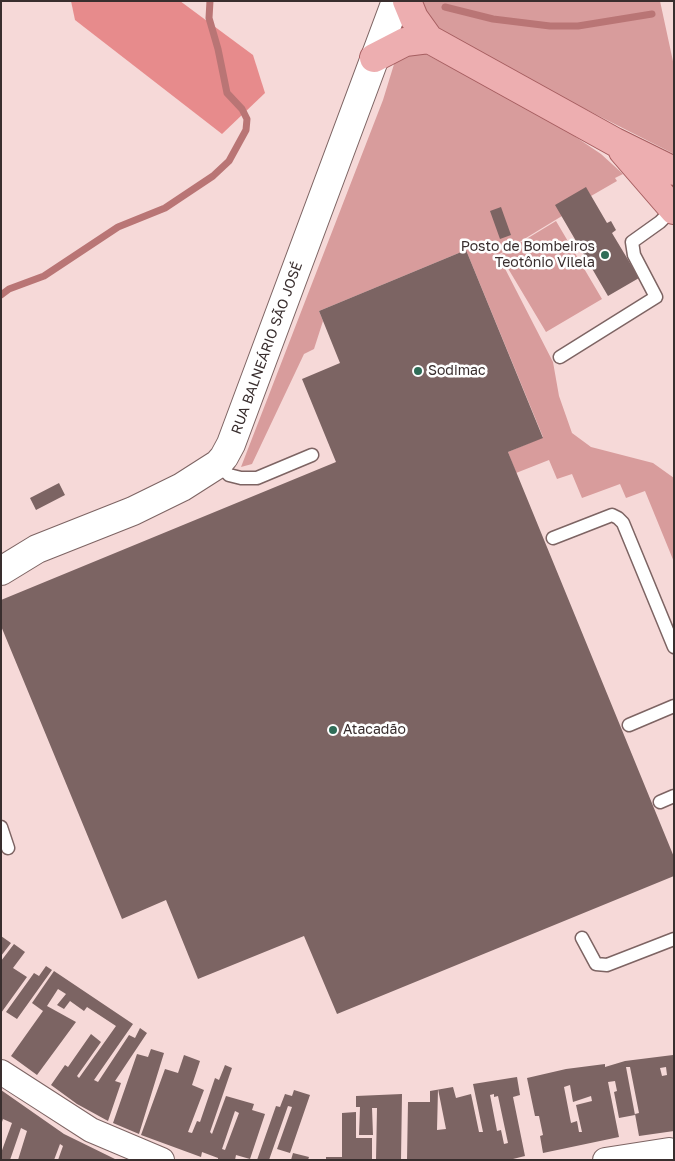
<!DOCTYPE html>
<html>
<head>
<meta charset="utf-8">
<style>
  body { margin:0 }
  #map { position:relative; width:675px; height:1161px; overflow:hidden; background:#f6d9d8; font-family:"Golos Text",sans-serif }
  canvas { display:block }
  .frame { position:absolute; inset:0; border:2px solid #392e2e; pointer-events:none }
</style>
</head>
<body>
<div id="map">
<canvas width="675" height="1161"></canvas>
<div class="frame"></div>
</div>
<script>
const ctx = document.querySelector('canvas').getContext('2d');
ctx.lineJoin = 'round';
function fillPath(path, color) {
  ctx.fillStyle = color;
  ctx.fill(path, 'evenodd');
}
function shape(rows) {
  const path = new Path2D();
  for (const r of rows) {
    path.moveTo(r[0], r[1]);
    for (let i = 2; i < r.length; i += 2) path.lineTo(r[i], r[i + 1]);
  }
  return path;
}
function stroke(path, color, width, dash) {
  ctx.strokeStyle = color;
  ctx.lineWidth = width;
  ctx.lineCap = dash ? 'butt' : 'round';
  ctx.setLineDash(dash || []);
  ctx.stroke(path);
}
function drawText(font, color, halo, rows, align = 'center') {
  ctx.font = font + ' "Golos Text",sans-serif';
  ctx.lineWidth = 5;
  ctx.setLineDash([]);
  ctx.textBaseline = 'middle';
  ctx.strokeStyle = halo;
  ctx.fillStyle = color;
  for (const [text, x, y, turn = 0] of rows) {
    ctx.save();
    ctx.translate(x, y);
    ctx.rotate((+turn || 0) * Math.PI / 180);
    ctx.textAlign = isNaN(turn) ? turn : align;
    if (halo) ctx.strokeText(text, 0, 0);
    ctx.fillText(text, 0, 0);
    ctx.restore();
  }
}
fillPath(shape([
  [423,1,660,1,674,66,674,154,520,76,436,27,426,12],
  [420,51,552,121,601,154,623,174,615,178,617,181,591,196,586,188,562,216,498,255,553,362,559,396,572,433,591,447,653,463,674,478,674,562,645,491,626,498,620,484,582,498,572,474,557,479,549,460,516,473,508,452,543,437,466,250,319,311,323,321,314,349,304,354,252,464,241,467,383,100,395,61],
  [556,221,602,299,546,332,500,255]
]), '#d89c9c');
fillPath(shape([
  [71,1,180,1,253,55,265,93,222,134,75,20]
]), '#e78b8c');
stroke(shape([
  [445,7,493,19,550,26,578,26,652,14],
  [1,295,9,289,44,276,118,227,165,208,213,176,229,161,246,130,247,119,242,109,227,93,218,49,209,18,210,1]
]), '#b97575', 7);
fillPath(shape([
  [586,187,607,223,611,221,616,230,612,233,639,278,608,296,555,205],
  [501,207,511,235,500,239,490,211],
  [466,250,543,438,508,452,674,857,674,876,337,1014,304,936,198,979,166,900,122,919,1,626,1,600,336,462,302,379,340,363,319,311],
  [59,483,65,495,36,510,30,498],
  [1,936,11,943,1,956],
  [14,944,25,952,13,968,27,977,1,1013,1,961],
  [46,966,52,970,17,1019,6,1012,34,973,39,976],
  [54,971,133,1024,94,1080,98,1082,129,1035,135,1038,140,1028,147,1033,115,1081,121,1083,108,1121,77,1104,51,1085,65,1065,68,1067,91,1034,101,1042,77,1076,79,1078,116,1026,87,1007,84,1011,70,1001,64,1009,57,1005,66,994,58,989,47,1006,76,1022,37,1075,11,1056,43,1011,32,1003],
  [151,1049,164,1053,139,1134,113,1123,137,1054,148,1057],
  [184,1055,200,1061,192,1085,204,1090,188,1132,192,1133,197,1121,200,1122,215,1078,219,1080,225,1065,232,1068,210,1132,212,1134,226,1096,254,1104,252,1110,265,1114,250,1159,236,1155,235,1160,218,1160,218,1158,202,1152,201,1157,141,1135,165,1069,178,1073],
  [235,1111,239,1113,225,1150,222,1149],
  [673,1055,674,1131,639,1136,635,1114,639,1113,630,1067,626,1067,635,1115,619,1118,614,1092,617,1091,615,1081,608,1082,619,1137,543,1153,540,1136,543,1135,539,1116,535,1116,527,1078,566,1069,605,1064,605,1067,625,1061],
  [666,1067,667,1075,662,1076,660,1068],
  [570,1085,573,1102,591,1096,592,1101,576,1105,582,1132,579,1132,577,1121,571,1123,564,1087],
  [517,1077,520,1095,513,1097,525,1156,509,1160,407,1160,408,1102,430,1102,430,1091,453,1087,456,1098,471,1094,479,1132,483,1132,473,1084],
  [438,1089,446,1129,437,1130],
  [494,1094,494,1097,498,1096,508,1143,504,1144,501,1130,497,1131,490,1095],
  [1,1090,64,1134,117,1160,58,1160,63,1146,60,1144,54,1160,18,1160,27,1131,21,1128,10,1160,1,1160,1,1153,12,1123,3,1119,1,1125],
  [294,1090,310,1095,290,1153,277,1149,292,1107,288,1106,269,1160,257,1160,276,1106,280,1107,285,1094,292,1096],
  [402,1094,401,1160,376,1160,377,1108,372,1108,373,1135,359,1135,360,1107,356,1107,356,1096],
  [356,1112,356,1138,372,1138,372,1160,326,1160,326,1157,342,1157,342,1113],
  [293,1153,309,1157,308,1160,291,1160]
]), '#7c6463');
const service = shape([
  [560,357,656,297,634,255,632,242,660,222,674,208],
  [218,464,229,475,241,478,257,478,312,455],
  [553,538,612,515,618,518,623,523,674,647],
  [629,725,674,706],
  [660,802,674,796],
  [1,827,8,848],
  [582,938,596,964,607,965,674,939]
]);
const minor = shape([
  [1,1072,91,1130,162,1160],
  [605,1160,669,1150,674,1152]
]);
const tertiary = shape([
  [1,571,37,549,133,511,182,487,218,464,224,457,231,444,396,1]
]);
const primary = shape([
  [407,1,414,18,429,39,615,142,674,171],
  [374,58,405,42,429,39],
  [623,151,674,210]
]);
stroke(service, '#7d6463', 15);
stroke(minor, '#7d6463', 26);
stroke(tertiary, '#7d6463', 30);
stroke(primary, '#a65e60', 30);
stroke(service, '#fff', 12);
stroke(minor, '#fff', 24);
stroke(tertiary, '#fff', 28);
stroke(primary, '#edaeb0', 28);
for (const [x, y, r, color] of [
  [605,255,5,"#2f6d58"],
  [418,371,5,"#2f6d58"],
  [333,730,5,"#2f6d58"]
]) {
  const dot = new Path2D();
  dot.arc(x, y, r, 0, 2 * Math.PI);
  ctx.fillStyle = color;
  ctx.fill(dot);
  stroke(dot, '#fff', 2);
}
drawText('14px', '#392e2e', '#fff', [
  ["Posto de Bombeiros",595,247,"right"],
  ["Teotônio Vilela",595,263,"right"],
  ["Sodimac",428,371],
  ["Atacadão",343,730]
], 'left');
drawText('14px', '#392e2e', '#fff', [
  ["RUA BALNEÁRIO SÃO JOSÉ",267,348,-70]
]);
</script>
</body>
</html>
